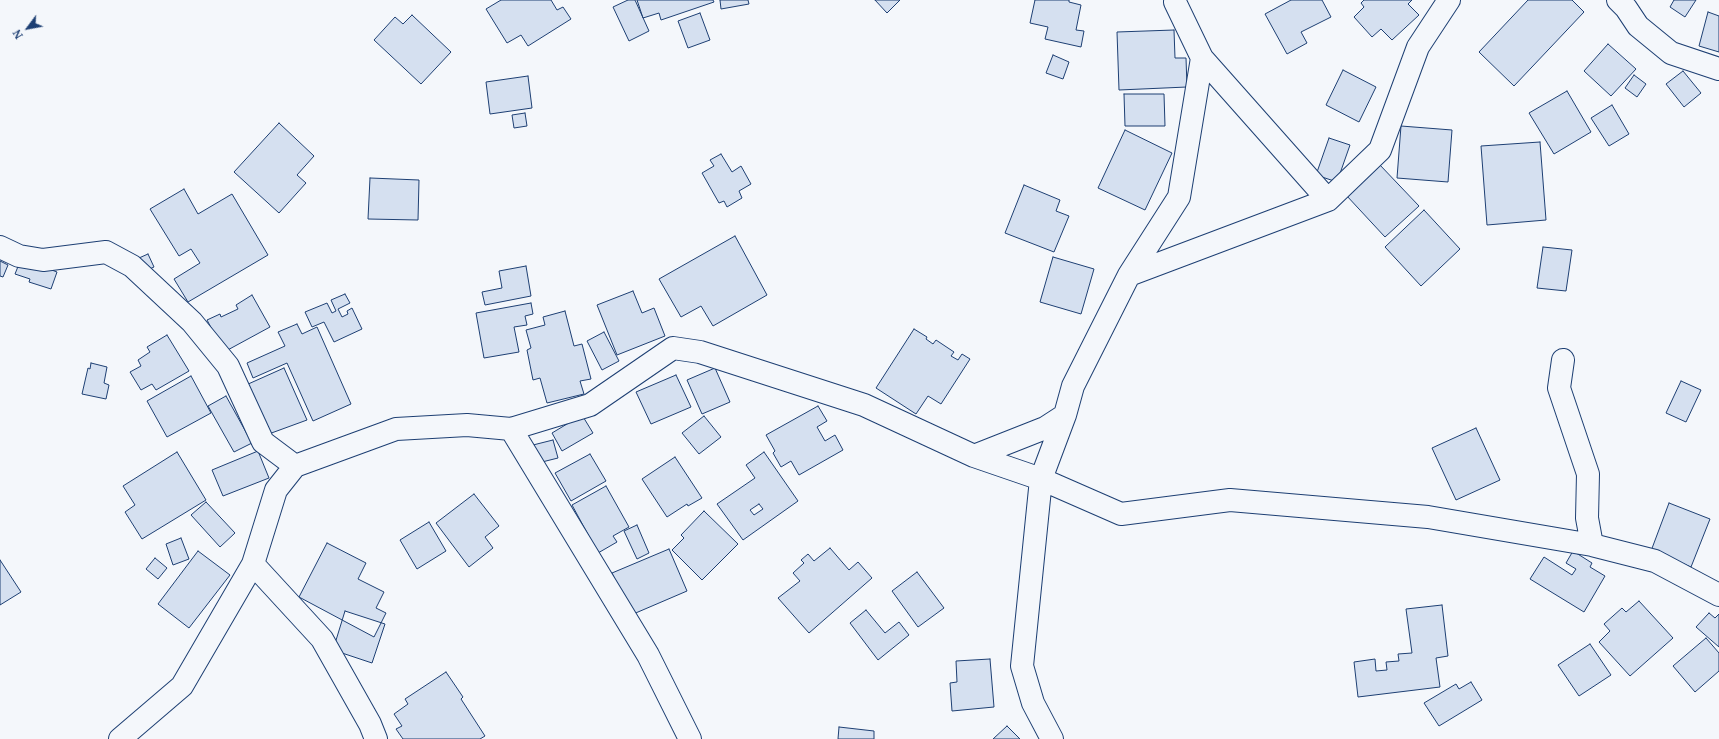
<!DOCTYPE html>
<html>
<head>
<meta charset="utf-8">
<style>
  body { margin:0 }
  #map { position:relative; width:1719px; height:739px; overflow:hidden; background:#f4f7fb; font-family:"Noto Serif",serif }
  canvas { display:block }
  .north { position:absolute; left:8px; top:8px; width:40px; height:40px; -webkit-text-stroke:3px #f4f7fb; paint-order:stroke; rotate:238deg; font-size:11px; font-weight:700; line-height:16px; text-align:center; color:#1d3f73 }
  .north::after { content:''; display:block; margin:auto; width:14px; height:18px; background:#1d3f73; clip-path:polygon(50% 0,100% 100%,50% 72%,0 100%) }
</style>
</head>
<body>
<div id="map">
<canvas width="1719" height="739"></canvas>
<div class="north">N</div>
</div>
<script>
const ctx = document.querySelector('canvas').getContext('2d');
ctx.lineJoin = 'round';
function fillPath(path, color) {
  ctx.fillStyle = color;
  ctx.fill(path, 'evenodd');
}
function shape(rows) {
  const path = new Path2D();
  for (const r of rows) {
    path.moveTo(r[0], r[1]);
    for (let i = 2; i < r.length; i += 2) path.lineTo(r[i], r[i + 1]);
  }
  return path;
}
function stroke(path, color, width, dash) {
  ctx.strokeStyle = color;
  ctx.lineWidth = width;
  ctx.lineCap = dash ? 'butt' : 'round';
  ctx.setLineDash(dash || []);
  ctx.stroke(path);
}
const building = shape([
  [501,0,551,0,557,10,563,7,571,19,528,46,521,35,507,43,486,9,501,0],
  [628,0,635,0,649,31,629,41,613,7,628,0],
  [637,0,713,0,714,2,661,20,659,13,643,18,637,0],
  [720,0,748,0,749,4,721,9,720,0],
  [875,0,900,0,887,13,875,0],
  [1035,0,1069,0,1069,2,1081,5,1076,30,1084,31,1081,47,1045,39,1048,27,1030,23,1035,0],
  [1291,0,1322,0,1331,17,1301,32,1307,43,1287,54,1265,14,1291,0],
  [1364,0,1412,0,1408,4,1419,15,1392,40,1381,29,1372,37,1354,17,1364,7,1361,3,1364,0],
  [1528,0,1572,0,1584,12,1514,86,1479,52,1528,0],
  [1674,0,1696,0,1685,17,1670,7,1674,0],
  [1708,12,1719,16,1719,52,1699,46,1708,12],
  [700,13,710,40,688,48,678,21,700,13],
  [412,15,451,52,421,84,374,40,395,17,403,24,412,15],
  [1174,30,1175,58,1186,58,1187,87,1119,90,1117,32,1174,30],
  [1608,44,1636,69,1611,96,1584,71,1608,44],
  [1053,55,1069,62,1063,79,1046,73,1053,55],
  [1343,70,1376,87,1359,122,1326,105,1343,70],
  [1683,71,1701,93,1684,107,1666,84,1683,71],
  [1634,75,1646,84,1637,97,1625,88,1634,75],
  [528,76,532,108,490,114,486,82,528,76],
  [1567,91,1591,132,1554,154,1529,113,1567,91],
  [1124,94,1164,94,1165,126,1125,126,1124,94],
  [1612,105,1629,134,1609,146,1591,118,1612,105],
  [525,113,527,126,514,128,512,115,525,113],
  [279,123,314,156,297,175,306,183,279,213,234,172,279,123],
  [1401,126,1452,130,1448,182,1397,178,1401,126],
  [1125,130,1172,153,1145,210,1098,188,1125,130],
  [1329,138,1350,145,1337,182,1316,175,1329,138],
  [1540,142,1546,220,1487,225,1481,146,1540,142],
  [721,154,732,172,741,166,751,184,739,191,742,198,727,207,724,201,719,203,702,173,714,166,710,160,721,154],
  [1379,164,1419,206,1385,237,1346,195,1379,164],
  [370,178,419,180,418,220,368,219,370,178],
  [1024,185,1060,200,1056,211,1069,216,1054,252,1005,233,1024,185],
  [184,189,198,214,232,194,268,255,188,302,174,279,200,263,191,249,179,256,150,209,184,189],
  [1424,210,1460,249,1421,286,1385,247,1424,210],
  [735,236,767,295,713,326,701,306,681,317,659,279,735,236],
  [1543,247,1572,250,1566,291,1537,288,1543,247],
  [148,254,154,267,145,271,139,258,148,254],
  [1053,257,1094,269,1081,314,1040,302,1053,257],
  [0,261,8,265,3,277,0,276,0,261],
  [19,264,39,265,57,272,51,289,29,282,30,279,15,274,19,264],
  [526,266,531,296,485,305,482,292,502,288,499,271,526,266],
  [633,291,642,313,654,308,665,336,617,355,597,305,633,291],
  [345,294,350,303,338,309,342,317,348,314,347,311,352,308,362,329,334,342,324,322,312,327,305,312,327,303,332,313,336,311,331,300,345,294],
  [252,295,270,327,224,352,207,320,220,314,221,317,238,309,236,305,252,295],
  [531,303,533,314,525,316,527,325,514,327,519,352,484,358,476,313,531,303],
  [565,311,574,346,582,344,591,379,580,381,584,394,547,403,540,378,533,380,527,350,531,348,526,330,545,325,543,317,565,311],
  [297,324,302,334,317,327,351,404,313,421,287,363,253,378,247,363,285,346,278,332,297,324],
  [914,329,927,337,926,339,933,344,936,340,954,352,951,356,958,360,962,354,970,359,941,404,928,396,916,414,876,388,914,329],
  [604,332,619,361,602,370,587,341,604,332],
  [167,335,189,371,156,390,152,384,141,390,130,372,141,366,138,360,150,352,147,347,167,335],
  [91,363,107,367,104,383,109,385,106,399,82,394,88,368,90,369,91,363],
  [284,368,307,420,266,435,246,385,284,368],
  [715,368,730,402,702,414,687,380,715,368],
  [676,375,691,407,651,424,636,392,676,375],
  [191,376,211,413,167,437,147,401,191,376],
  [1681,381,1701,390,1686,422,1666,413,1681,381],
  [226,396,252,443,234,452,208,406,226,396],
  [818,406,827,421,817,427,825,441,835,435,843,450,799,475,791,461,781,467,773,453,775,451,766,435,818,406],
  [582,415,593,433,562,451,552,433,582,415],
  [704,416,721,437,699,454,682,433,704,416],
  [1476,428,1500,480,1456,500,1432,448,1476,428],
  [553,440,558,458,538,463,533,445,553,440],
  [258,451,269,478,223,496,212,470,258,451],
  [177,452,206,500,142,539,125,512,135,505,123,486,177,452],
  [764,452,798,501,743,540,717,504,755,478,746,465,764,452],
  [759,504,763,509,754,515,750,510,759,504],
  [590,454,606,481,571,501,555,473,590,454],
  [675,457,702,498,688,506,687,504,667,517,642,479,675,457],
  [606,486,629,527,613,536,617,542,598,553,572,505,606,486],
  [474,494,499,526,485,537,493,548,469,567,436,523,474,494],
  [206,502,235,533,220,547,191,515,206,502],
  [1669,503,1710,519,1691,567,1651,551,1669,503],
  [704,511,738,544,702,580,672,550,684,538,681,535,704,511],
  [429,522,446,551,417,569,400,540,429,522],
  [637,525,649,553,637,559,624,531,637,525],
  [181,538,189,559,173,565,166,544,181,538],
  [327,543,366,563,358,579,384,592,376,608,386,613,374,637,299,597,327,543],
  [830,548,849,570,858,562,872,578,809,633,778,598,800,581,793,573,804,563,801,560,808,554,814,561,830,548],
  [669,549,687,591,631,615,612,573,669,549],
  [198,551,230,575,189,628,158,604,198,551],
  [1573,551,1592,563,1590,567,1605,576,1584,612,1530,579,1544,557,1572,575,1576,569,1566,563,1573,551],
  [155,558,167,568,158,579,146,569,155,558],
  [0,560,21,592,0,605,0,560],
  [917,572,944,608,918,627,892,591,917,572],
  [1639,601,1673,638,1630,676,1599,642,1610,631,1604,624,1622,608,1626,612,1639,601],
  [1442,605,1448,656,1436,658,1440,687,1358,697,1354,662,1375,659,1376,671,1387,670,1386,662,1399,661,1398,654,1412,653,1406,609,1442,605],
  [866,610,885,633,899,622,909,635,878,660,850,623,866,610],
  [345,611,385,624,372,663,333,650,345,611],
  [1709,613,1715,618,1719,614,1719,647,1696,627,1709,613],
  [1706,638,1719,653,1719,671,1695,692,1673,666,1706,638],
  [1590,644,1611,675,1579,696,1558,665,1590,644],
  [990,659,994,707,952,711,950,683,957,682,956,661,990,659],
  [446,672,463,697,461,699,485,736,480,739,403,739,396,729,402,726,394,714,408,704,405,699,446,672],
  [1471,682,1482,700,1439,726,1424,703,1456,684,1459,689,1471,682],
  [1007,726,1020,739,993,739,1007,726],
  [839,727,874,731,874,739,838,739,839,727]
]);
fillPath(building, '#d5e0f0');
stroke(building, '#1d3f73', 1);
const minor = shape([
  [1618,0,1626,8,1638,26,1671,53,1719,69],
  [1175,2,1202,58,1328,200],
  [0,247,19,256,43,260,106,252,132,266,192,322,228,366,263,442,295,466],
  [1129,275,1179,197,1202,58],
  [1563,360,1559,388,1588,474,1587,518,1592,545],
  [511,429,648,655,690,739],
  [974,456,1045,428,1065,415],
  [253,564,322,639,370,724,376,739],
  [120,739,182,686,253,564,276,490,295,466,396,429,467,425,511,429,590,405,673,348,700,352,864,405,974,456,1041,479,1121,514,1230,500,1428,517,1592,545,1655,561,1719,595],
  [1052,739,1033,703,1022,666,1041,479,1065,415,1073,386,1129,275,1328,200,1380,150,1418,47,1449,0]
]);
stroke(minor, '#1d3f73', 24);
stroke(minor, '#f4f7fb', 22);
</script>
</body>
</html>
